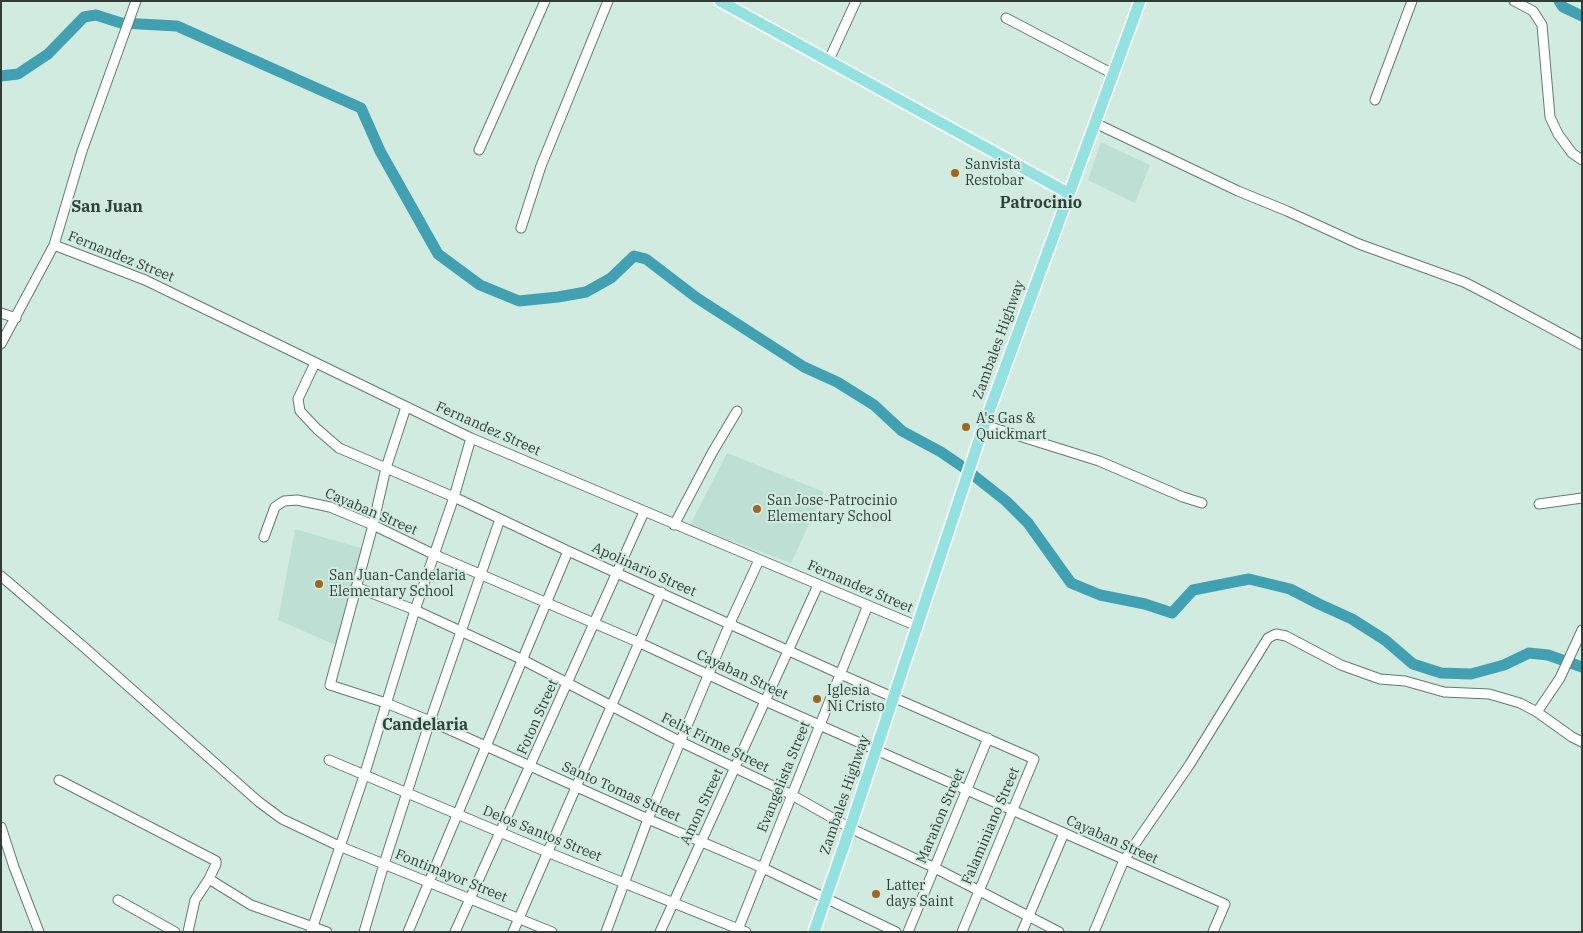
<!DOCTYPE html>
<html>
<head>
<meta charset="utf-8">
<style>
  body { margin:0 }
  #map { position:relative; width:1583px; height:933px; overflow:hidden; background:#d1ebe1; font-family:"IBM Plex Serif",serif }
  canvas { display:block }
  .frame { position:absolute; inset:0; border:2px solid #323d39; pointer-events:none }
</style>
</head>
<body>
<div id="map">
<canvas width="1583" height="933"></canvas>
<div class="frame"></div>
</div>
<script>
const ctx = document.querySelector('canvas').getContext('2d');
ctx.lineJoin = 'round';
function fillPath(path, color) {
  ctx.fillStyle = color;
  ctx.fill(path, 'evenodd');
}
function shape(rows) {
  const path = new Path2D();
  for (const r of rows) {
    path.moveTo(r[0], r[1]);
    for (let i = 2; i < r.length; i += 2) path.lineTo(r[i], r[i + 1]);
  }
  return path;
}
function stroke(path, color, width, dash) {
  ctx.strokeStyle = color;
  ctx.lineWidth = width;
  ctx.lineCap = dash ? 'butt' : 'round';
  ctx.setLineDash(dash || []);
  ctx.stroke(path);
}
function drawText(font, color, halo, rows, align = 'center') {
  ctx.font = font + ' "IBM Plex Serif",serif';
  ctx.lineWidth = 4;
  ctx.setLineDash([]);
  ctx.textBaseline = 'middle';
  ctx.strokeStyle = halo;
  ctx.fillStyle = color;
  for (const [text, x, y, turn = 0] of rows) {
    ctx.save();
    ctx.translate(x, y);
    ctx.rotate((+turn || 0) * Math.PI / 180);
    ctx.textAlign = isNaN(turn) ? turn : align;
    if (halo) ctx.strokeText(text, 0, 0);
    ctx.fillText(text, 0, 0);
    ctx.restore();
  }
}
fillPath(shape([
  [1101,142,1150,165,1135,203,1088,180],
  [727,453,824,492,791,563,690,525],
  [295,529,364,549,338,646,278,620]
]), '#bee0d4');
stroke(shape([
  [1559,1,1563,7,1582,16],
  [1,76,18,74,48,54,84,17,96,15,121,23,177,26,361,108,380,151,438,254,480,285,519,301,558,297,586,292,611,278,634,256,646,259,697,298,804,367,837,382,874,405,902,431,941,452,963,467,1006,501,1028,523,1071,583,1100,595,1145,604,1172,613,1193,590,1249,579,1290,589,1319,604,1352,619,1385,640,1413,664,1441,673,1471,674,1504,665,1529,653,1548,655,1582,667]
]), '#41a0b2', 11);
const minor = shape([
  [1514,1,1533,11,1542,25,1550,117,1558,134,1572,153,1582,160],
  [1006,18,1113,74],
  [828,62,856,1],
  [1375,100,1412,1],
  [1095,123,1238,191,1287,211,1359,244,1464,282,1495,298,1582,345],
  [479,150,545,1],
  [521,228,541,166,608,1],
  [54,245,145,280,471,438,917,626],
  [1,313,16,318],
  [1,344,54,245,82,151,136,1],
  [315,363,298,399,300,411,317,429,339,448,454,497,568,551,840,674,1034,759,962,932],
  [406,407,386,468,373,525,330,685,386,703,430,721,648,819,763,868,896,932],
  [984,425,1099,461,1183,497,1202,503],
  [1539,504,1582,498],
  [674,525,712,453,737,411],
  [264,537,275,507,284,501,297,500,330,507,373,525,433,554,638,642,765,701,1225,904,1213,932],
  [1,576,85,648,259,802,282,819,339,846,552,932],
  [356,587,415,610,521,659,681,742,792,795,850,828,935,868,1059,932],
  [1537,712,1560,678,1582,630],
  [329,760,547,852,746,932],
  [59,780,216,861,216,864,209,879,195,900,188,932],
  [1,827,14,867,39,932],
  [209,879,251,905,327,932],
  [118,900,175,932],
  [311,932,364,776,415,610,454,497,471,438],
  [364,932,384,864,430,721,500,519],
  [408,932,568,551],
  [455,932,644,512],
  [513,932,661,592],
  [606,932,648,819,730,623,759,560],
  [660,932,818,585],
  [737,932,868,605],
  [908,932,988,738],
  [1022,932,1064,833],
  [1094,932,1124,860,1190,764,1268,638,1276,634,1286,636,1341,665,1380,679,1405,681,1444,692,1489,694,1520,703,1537,712,1572,737,1582,742]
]);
const major = shape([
  [720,1,1068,193],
  [814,932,850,828,984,425,1140,1]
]);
stroke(minor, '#637a72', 11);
stroke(major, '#fff', 14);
stroke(minor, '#fff', 9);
stroke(major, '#93e2df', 11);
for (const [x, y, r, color] of [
  [955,173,5,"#9e6623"],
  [966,427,5,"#9e6623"],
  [757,509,5,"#9e6623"],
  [319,584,5,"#9e6623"],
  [817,699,5,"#9e6623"],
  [876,894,5,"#9e6623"]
]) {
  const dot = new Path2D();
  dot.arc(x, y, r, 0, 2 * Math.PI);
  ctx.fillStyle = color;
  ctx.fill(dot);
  stroke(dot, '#d1ebe1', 2);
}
drawText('14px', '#323d39', '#d1ebe1', [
  ["Sanvista",965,165],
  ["Restobar",965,181],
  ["A's Gas &",976,419],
  ["Quickmart",976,435],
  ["San Jose-Patrocinio",767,501],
  ["Elementary School",767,517],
  ["San Juan-Candelaria",329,576],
  ["Elementary School",329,592],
  ["Iglesia",827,691],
  ["Ni Cristo",827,707],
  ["Latter",886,886],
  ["days Saint",886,902]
], 'left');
drawText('14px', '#323d39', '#d1ebe1', [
  ["Fernandez Street",121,257,22],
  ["Zambales Highway",999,340,-70],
  ["Fernandez Street",488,429,24],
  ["Cayaban Street",371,512,23],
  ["Apolinario Street",644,570,24],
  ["Fernandez Street",860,587,23],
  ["Cayaban Street",742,675,25],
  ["Foton Street",538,717,-66],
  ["Felix Firme Street",715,743,26],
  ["Evangelista Street",784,777,-68],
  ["Santo Tomas Street",621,792,24],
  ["Zambales Highway",845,795,-71],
  ["Amon Street",702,807,-65],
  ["Marañon Street",941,816,-67],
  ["Falaminiano Street",991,826,-67],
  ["Delos Santos Street",542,834,22],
  ["Cayaban Street",1112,840,24],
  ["Fontimayor Street",451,876,22]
]);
drawText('bold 16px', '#2d423b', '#d1ebe1', [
  ["Patrocinio",1041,203],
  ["San Juan",107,207],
  ["Candelaria",425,725]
]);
</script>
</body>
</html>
